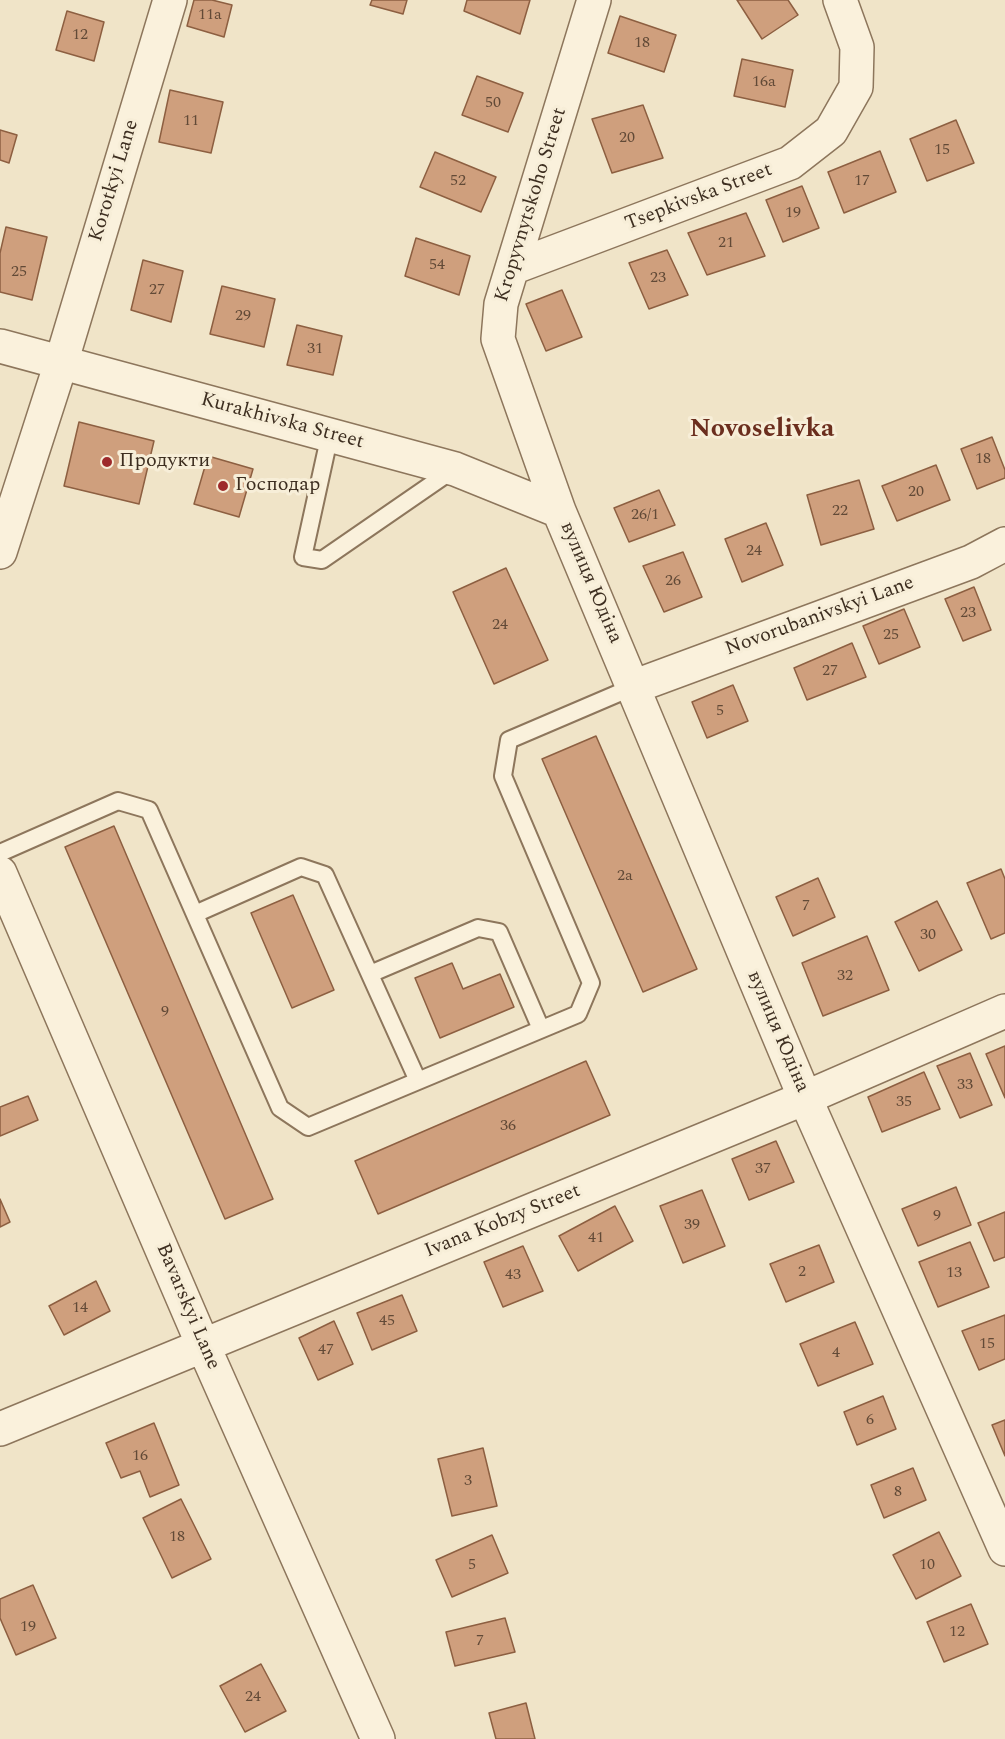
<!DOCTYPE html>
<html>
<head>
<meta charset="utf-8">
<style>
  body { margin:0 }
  canvas { display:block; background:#f0e4c8 }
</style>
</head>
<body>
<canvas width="1005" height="1739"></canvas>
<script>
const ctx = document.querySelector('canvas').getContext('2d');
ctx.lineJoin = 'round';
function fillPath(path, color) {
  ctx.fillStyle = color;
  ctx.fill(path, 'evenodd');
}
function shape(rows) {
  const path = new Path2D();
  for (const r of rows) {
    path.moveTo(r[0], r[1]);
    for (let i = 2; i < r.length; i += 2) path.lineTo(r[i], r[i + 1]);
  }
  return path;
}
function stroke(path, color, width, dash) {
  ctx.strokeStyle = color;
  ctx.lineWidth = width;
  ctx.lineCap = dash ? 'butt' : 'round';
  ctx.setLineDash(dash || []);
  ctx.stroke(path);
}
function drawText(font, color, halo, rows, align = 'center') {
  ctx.font = font + ' Spectral,serif';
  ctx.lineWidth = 6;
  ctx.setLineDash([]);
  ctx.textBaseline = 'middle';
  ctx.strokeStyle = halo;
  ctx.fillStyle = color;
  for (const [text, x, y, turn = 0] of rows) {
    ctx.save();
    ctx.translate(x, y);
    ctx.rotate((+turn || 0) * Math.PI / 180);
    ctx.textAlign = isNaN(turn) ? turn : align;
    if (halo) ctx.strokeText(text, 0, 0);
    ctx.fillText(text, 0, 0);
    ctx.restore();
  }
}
const building = shape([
  [194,0,212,0,232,5,224,37,187,26,194,0],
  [372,0,407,0,403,14,370,5,372,0],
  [467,0,530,0,520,34,464,11,467,0],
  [737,0,788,0,798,15,762,39,737,0],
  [67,11,104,22,94,61,56,50,67,11],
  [620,16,676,35,664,72,608,53,620,16],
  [742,59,793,70,785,107,734,96,742,59],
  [477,76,523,93,508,132,462,115,477,76],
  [170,90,223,102,211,153,159,142,170,90],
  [643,105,663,158,612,173,592,119,643,105],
  [956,120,974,163,927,181,910,139,956,120],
  [0,130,17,135,9,163,0,160,0,130],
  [880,151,896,192,844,213,828,172,880,151],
  [435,152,496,177,481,212,420,187,435,152],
  [802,186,819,228,783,242,766,200,802,186],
  [746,213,765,256,707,275,688,233,746,213],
  [6,227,47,237,32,300,0,292,0,253,6,227],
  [416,238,470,256,459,295,405,276,416,238],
  [667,250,688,295,649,309,629,263,667,250],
  [143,260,183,271,171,322,131,310,143,260],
  [222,286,275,299,264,347,210,334,222,286],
  [562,290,582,337,546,351,526,304,562,290],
  [297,325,342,336,333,375,287,365,297,325],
  [79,422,154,441,139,504,64,486,79,422],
  [992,437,1005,470,1005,478,977,489,961,449,992,437],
  [208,456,253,469,239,517,194,504,208,456],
  [936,465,950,500,897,521,882,486,936,465],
  [859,480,874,529,821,545,807,495,859,480],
  [659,490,675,525,629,542,614,508,659,490],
  [766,523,783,565,742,582,725,539,766,523],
  [683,552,702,597,664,612,643,566,683,552],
  [506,568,548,660,494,684,453,592,506,568],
  [974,587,991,630,963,641,945,599,974,587],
  [904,609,920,647,879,664,863,626,904,609],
  [852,643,866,677,807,700,794,668,852,643],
  [733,685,748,721,707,738,692,702,733,685],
  [596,736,697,969,643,992,542,759,596,736],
  [114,826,273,1199,225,1219,65,847,114,826],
  [1001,869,1005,879,1005,933,991,939,967,883,1001,869],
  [818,878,835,917,793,936,776,897,818,878],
  [293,895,334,990,292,1008,251,913,293,895],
  [937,901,962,950,919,971,895,922,937,901],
  [867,936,889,990,823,1016,802,963,867,936],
  [452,963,463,989,500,974,514,1007,440,1038,415,978,452,963],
  [1005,1046,1005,1098,986,1054,1005,1046],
  [970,1053,992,1105,960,1118,937,1066,970,1053],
  [586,1061,610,1115,378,1214,355,1161,586,1061],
  [924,1072,940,1109,882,1132,868,1097,924,1072],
  [28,1096,38,1120,0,1136,0,1107,28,1096],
  [776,1141,794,1182,749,1200,732,1159,776,1141],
  [956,1187,971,1225,918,1246,902,1209,956,1187],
  [702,1190,725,1246,683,1263,660,1206,702,1190],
  [0,1199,10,1222,0,1227,0,1199],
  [615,1206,633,1241,578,1271,559,1236,615,1206],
  [1005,1212,1005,1257,994,1261,978,1223,1005,1212],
  [970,1242,989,1287,938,1307,919,1262,970,1242],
  [819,1245,834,1282,786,1302,770,1264,819,1245],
  [523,1246,543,1291,503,1307,484,1262,523,1246],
  [96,1281,110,1311,64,1335,49,1306,96,1281],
  [402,1295,417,1331,372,1350,357,1313,402,1295],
  [1005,1315,1005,1359,979,1370,962,1331,1005,1315],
  [334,1321,353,1364,318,1380,299,1338,334,1321],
  [855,1322,873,1364,818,1386,800,1344,855,1322],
  [883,1396,896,1429,857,1445,844,1412,883,1396],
  [1005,1420,1005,1456,992,1425,1005,1420],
  [154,1423,179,1485,150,1497,140,1471,121,1478,106,1443,154,1423],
  [483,1448,497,1506,452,1516,438,1459,483,1448],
  [913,1468,926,1500,884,1518,871,1485,913,1468],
  [181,1499,211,1559,172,1578,143,1518,181,1499],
  [939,1532,961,1576,916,1599,893,1555,939,1532],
  [492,1535,508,1573,452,1597,436,1560,492,1535],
  [33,1585,56,1638,16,1655,0,1618,0,1599,33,1585],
  [971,1604,988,1644,944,1662,927,1622,971,1604],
  [505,1618,515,1652,455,1666,446,1632,505,1618],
  [261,1664,286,1711,245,1732,220,1686,261,1664],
  [526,1703,535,1739,496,1739,489,1713,526,1703]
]);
fillPath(building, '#cf9f7d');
stroke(building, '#8d5f41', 1.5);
const lane = shape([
  [330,434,303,557,322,560,454,469],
  [0,853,118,801,149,810,280,1108,308,1127,578,1014,591,983,503,776,509,740,633,687],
  [195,914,301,867,325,875,418,1081],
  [370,974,478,928,499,932,541,1029]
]);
const street = shape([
  [594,0,501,304,498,339,559,511,805,1098,1005,1549],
  [512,268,790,163,831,131,856,87,857,47,840,0],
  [0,346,455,469,559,511],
  [0,552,61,363,170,0],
  [633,687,971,562,1005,544],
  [0,873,203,1345,378,1739],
  [0,1429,805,1098,1005,1011]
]);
stroke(lane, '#8d765c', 20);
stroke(street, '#8d765c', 36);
stroke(lane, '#faf1dc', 16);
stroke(street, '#faf1dc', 33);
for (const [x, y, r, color] of [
  [107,462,6,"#9e2a2b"],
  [223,486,6,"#9e2a2b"]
]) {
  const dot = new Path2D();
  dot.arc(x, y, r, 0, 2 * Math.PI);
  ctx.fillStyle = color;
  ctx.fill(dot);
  stroke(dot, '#f7eed8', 2);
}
drawText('16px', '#624a37', null, [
  ["11а",210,16],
  ["12",80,36],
  ["18",642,44],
  ["16а",764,83],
  ["50",493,104],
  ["11",191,122],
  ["20",627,139],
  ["15",942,151],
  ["52",458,182],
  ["17",862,182],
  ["19",793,214],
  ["21",726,244],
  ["54",437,266],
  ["25",19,273],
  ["23",658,279],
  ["27",157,291],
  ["29",243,317],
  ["31",315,350],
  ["18",983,460],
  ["20",916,493],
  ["22",840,512],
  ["26/1",645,516],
  ["24",754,552],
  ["26",673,582],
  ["23",968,614],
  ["24",500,626],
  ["25",891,636],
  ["27",830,672],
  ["5",720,712],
  ["2а",625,877],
  ["7",806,907],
  ["30",928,936],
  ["32",845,977],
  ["9",165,1013],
  ["33",965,1086],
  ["35",904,1103],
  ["36",508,1127],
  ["37",763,1170],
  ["9",937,1217],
  ["39",692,1226],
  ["41",596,1239],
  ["2",802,1273],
  ["13",954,1274],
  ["43",513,1276],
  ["14",80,1309],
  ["45",387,1322],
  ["15",987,1345],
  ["47",326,1351],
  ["4",836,1354],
  ["6",870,1421],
  ["16",140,1457],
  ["3",468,1482],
  ["8",898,1493],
  ["18",177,1538],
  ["5",472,1566],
  ["10",927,1566],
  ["19",28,1628],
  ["12",957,1633],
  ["7",480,1642],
  ["24",253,1698]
]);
drawText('20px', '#3d2e20', '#f7eed8', [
  ["Korotkyi Lane",115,181,-73],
  ["Tsepkivska Street",699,198,-21],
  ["Kropyvnytskoho Street",532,205,-73],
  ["Kurakhivska Street",282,422,15],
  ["вулиця Юдіна",590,583,67],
  ["Novorubanivskyi Lane",820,617,-20],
  ["вулиця Юдіна",777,1032,67],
  ["Ivana Kobzy Street",503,1222,-22],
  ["Bavarskyi Lane",187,1307,67]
]);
drawText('20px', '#3d2e20', '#f7eed8', [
  ["Продукти",119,462],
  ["Господар",235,486]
], 'left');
drawText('bold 26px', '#6b2e1e', '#f7eed8', [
  ["Novoselivka",762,431]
]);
</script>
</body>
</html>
